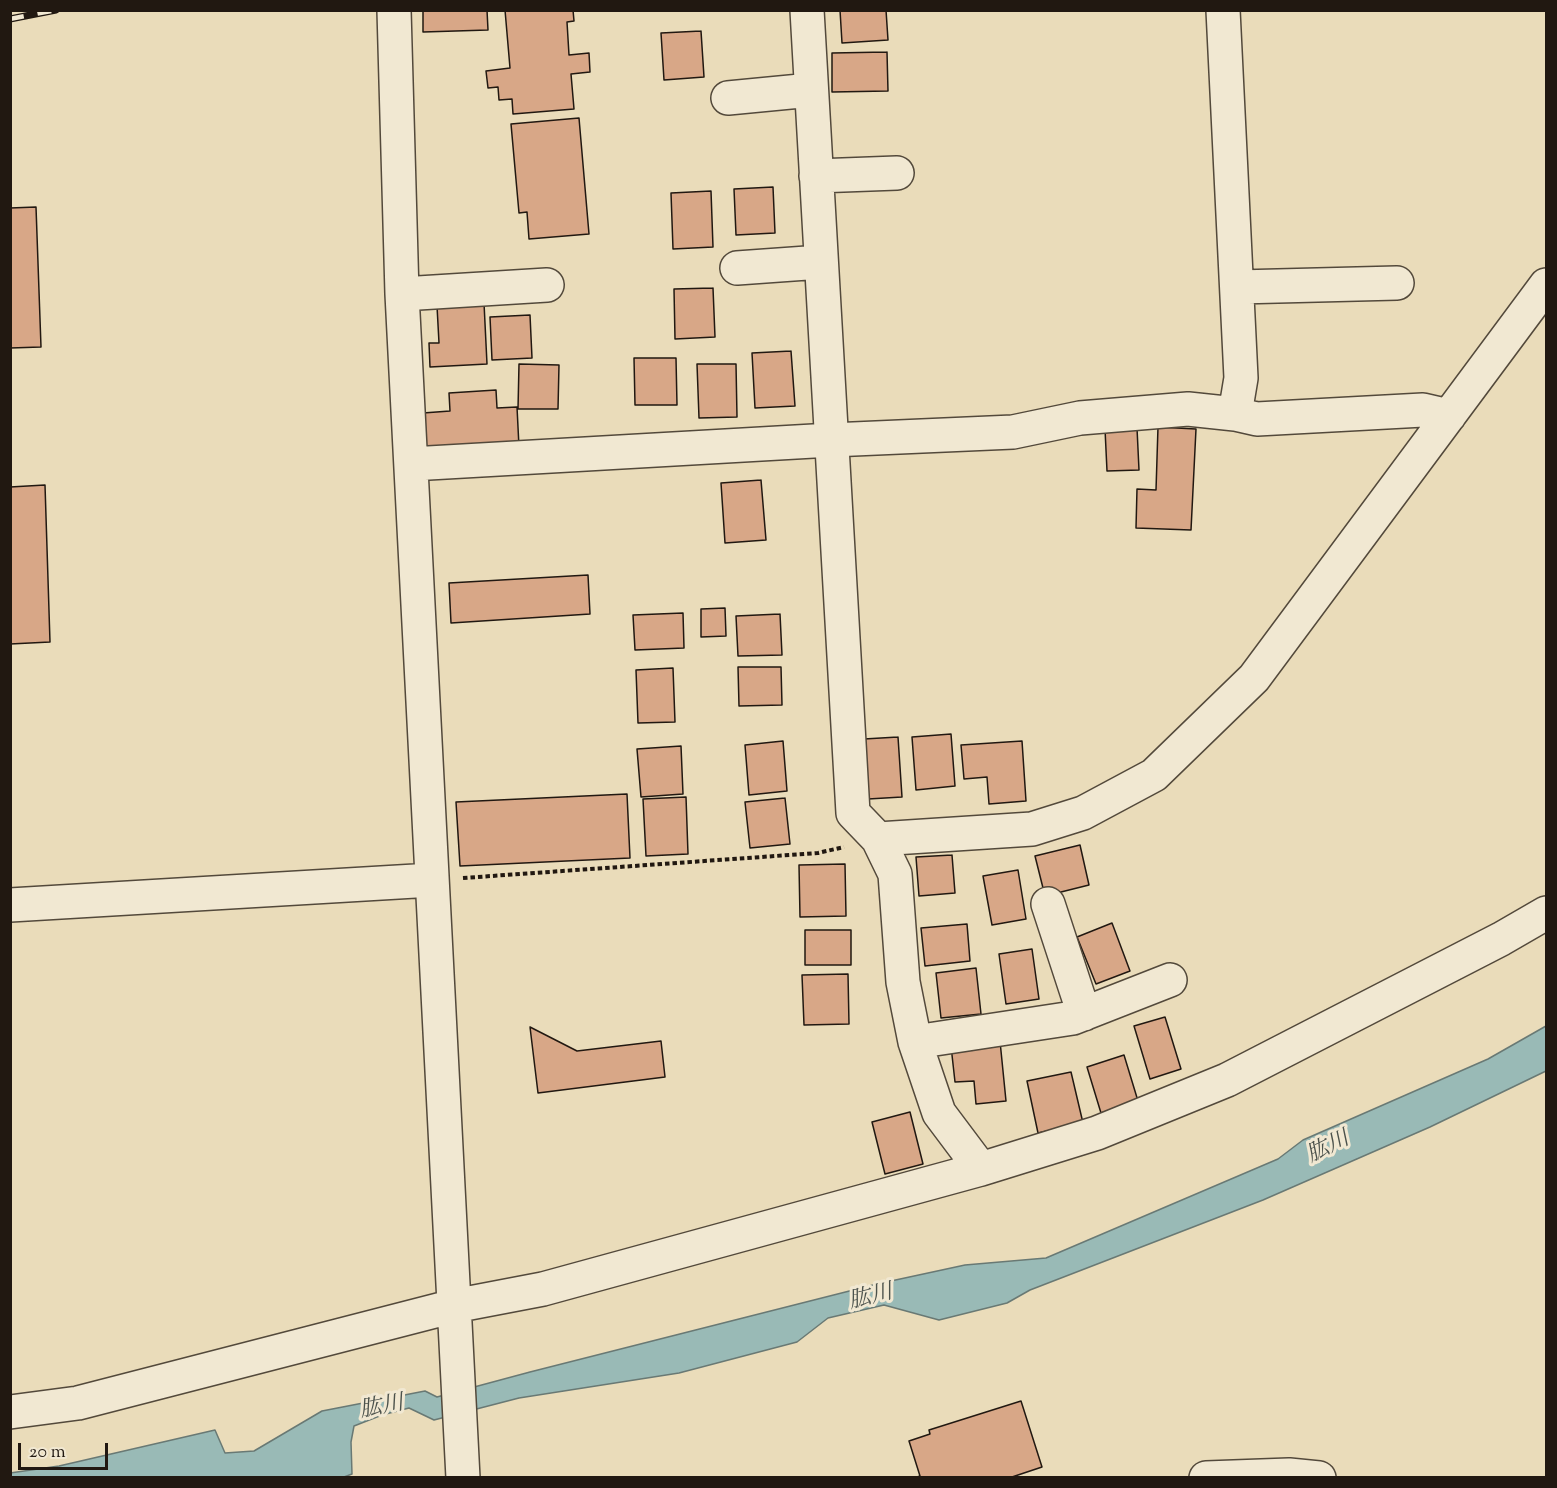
<!DOCTYPE html>
<html>
<head>
<meta charset="utf-8">
<style>
  body { margin:0 }
  #map { position:relative; width:1557px; height:1488px; overflow:hidden; background:#eadcba; font-family:"Sorts Mill Goudy",serif }
  canvas { display:block }
  .frame { position:absolute; inset:0; border:12px solid #211811; pointer-events:none }
  .scale { position:absolute; left:18px; top:1443px; width:90px; height:27px; box-sizing:border-box; border:3px solid #211811; border-top:0; padding-left:8px; font-size:18px; line-height:21px; white-space:nowrap; color:#211811; -webkit-text-stroke:4px #f1e8d2; paint-order:stroke }
</style>
</head>
<body>
<div id="map">
<canvas width="1557" height="1488"></canvas>
<div class="frame"></div>
<div class="scale">20 m</div>
</div>
<script>
const ctx = document.querySelector('canvas').getContext('2d');
ctx.lineJoin = 'round';
function fillPath(path, color) {
  ctx.fillStyle = color;
  ctx.fill(path, 'evenodd');
}
function shape(rows) {
  const path = new Path2D();
  for (const r of rows) {
    path.moveTo(r[0], r[1]);
    for (let i = 2; i < r.length; i += 2) path.lineTo(r[i], r[i + 1]);
  }
  return path;
}
function stroke(path, color, width, dash) {
  ctx.strokeStyle = color;
  ctx.lineWidth = width;
  ctx.lineCap = dash ? 'butt' : 'round';
  ctx.setLineDash(dash || []);
  ctx.stroke(path);
}
function drawText(font, color, halo, rows, align = 'center') {
  ctx.font = font + ' "Sorts Mill Goudy","Noto Serif JP",serif';
  ctx.lineWidth = 6;
  ctx.setLineDash([]);
  ctx.textBaseline = 'middle';
  ctx.strokeStyle = halo;
  ctx.fillStyle = color;
  for (const [text, x, y, turn = 0] of rows) {
    ctx.save();
    ctx.translate(x, y);
    ctx.rotate((+turn || 0) * Math.PI / 180);
    ctx.textAlign = isNaN(turn) ? turn : align;
    if (halo) ctx.strokeText(text, 0, 0);
    ctx.fillText(text, 0, 0);
    ctx.restore();
  }
}
const water = shape([
  [1546,1026,1546,1071,1430,1127,1263,1200,1030,1290,1007,1303,939,1320,884,1305,828,1318,797,1342,679,1373,519,1398,434,1420,409,1408,382,1415,354,1426,351,1442,352,1474,344,1477,11,1478,10,1473,59,1466,215,1430,225,1453,254,1451,322,1411,425,1391,437,1397,530,1372,877,1284,965,1265,1046,1258,1278,1159,1303,1140,1488,1059,1546,1026]
]);
fillPath(water, '#99bab6');
stroke(water, '#697974', 1.5);
const building = shape([
  [423,10,487,10,488,30,423,32,423,10],
  [505,10,573,10,574,21,567,22,569,55,589,53,590,72,571,74,574,109,513,114,512,99,499,100,498,87,488,88,486,71,510,68,505,10],
  [840,10,886,10,888,40,842,43,840,10],
  [701,31,704,77,664,80,661,33,701,31],
  [887,52,888,91,832,92,832,53,887,52],
  [579,118,589,234,529,239,527,212,519,213,511,124,579,118],
  [773,187,775,233,736,235,734,189,773,187],
  [711,191,713,247,673,249,671,193,711,191],
  [36,207,41,347,10,348,10,208,36,207],
  [713,288,715,337,675,339,674,289,713,288],
  [484,303,487,364,430,367,429,343,439,343,437,306,484,303],
  [530,315,532,358,492,360,490,317,530,315],
  [791,351,795,406,755,408,752,353,791,351],
  [634,358,676,358,677,405,635,405,634,358],
  [519,364,559,365,558,409,518,409,519,364],
  [697,364,736,364,737,417,699,418,697,364],
  [496,390,497,408,517,407,519,447,425,453,423,413,450,411,449,393,496,390],
  [1158,427,1196,429,1191,530,1136,528,1137,489,1156,490,1158,427],
  [1137,428,1139,470,1107,471,1105,429,1137,428],
  [761,480,766,540,725,543,721,483,761,480],
  [45,485,50,642,10,644,10,487,45,485],
  [588,575,590,614,451,623,449,583,588,575],
  [725,608,726,636,701,637,701,609,725,608],
  [683,613,684,648,635,650,633,615,683,613],
  [780,614,782,655,738,656,736,616,780,614],
  [738,667,781,667,782,705,739,706,738,667],
  [673,668,675,722,638,723,636,670,673,668],
  [951,734,955,786,916,790,912,737,951,734],
  [898,737,902,797,868,799,864,739,898,737],
  [783,741,787,791,749,795,745,745,783,741],
  [1022,741,1026,801,989,804,987,777,964,779,961,745,1022,741],
  [681,746,683,794,641,797,637,749,681,746],
  [627,794,630,858,460,866,456,802,627,794],
  [686,797,688,854,646,856,643,799,686,797],
  [785,798,790,844,750,848,745,802,785,798],
  [1080,845,1089,885,1045,896,1035,856,1080,845],
  [952,855,955,893,919,896,916,857,952,855],
  [845,864,846,916,800,917,799,865,845,864],
  [1018,870,1026,919,992,925,983,876,1018,870],
  [1112,923,1130,971,1096,984,1077,937,1112,923],
  [967,924,970,961,925,966,921,928,967,924],
  [805,930,851,930,851,965,805,965,805,930],
  [1032,949,1039,999,1006,1004,999,954,1032,949],
  [976,968,981,1014,941,1018,936,973,976,968],
  [848,974,849,1024,804,1025,802,975,848,974],
  [1165,1017,1181,1069,1150,1079,1134,1026,1165,1017],
  [530,1027,577,1051,661,1041,665,1077,538,1093,530,1027],
  [1000,1041,1006,1101,976,1104,974,1081,955,1082,951,1046,1000,1041],
  [1124,1055,1138,1101,1101,1113,1087,1067,1124,1055],
  [1071,1072,1083,1123,1038,1133,1027,1081,1071,1072],
  [910,1112,923,1164,885,1174,872,1122,910,1112],
  [1021,1401,1042,1467,1009,1478,914,1478,920,1476,909,1441,930,1434,929,1430,1021,1401]
]);
fillPath(building, '#d8a787');
stroke(building, '#211811', 1.5);
const minor = shape([
  [394,10,402,294,463,1478],
  [807,10,853,813,878,839,895,874,903,982,915,1042,939,1113,981,1169],
  [1223,10,1241,378,1235,414],
  [728,98,811,90],
  [816,176,897,173],
  [737,268,821,262],
  [1238,287,1397,283],
  [402,294,547,285],
  [411,464,831,440,1013,432,1080,418,1188,409,1235,414,1257,419,1423,410,1449,416],
  [878,839,1032,829,1083,813,1154,775,1254,678,1546,285],
  [1048,904,1084,1014],
  [10,905,432,880],
  [915,1042,1073,1018,1170,980],
  [10,1412,78,1403,454,1306,543,1289,981,1169,1097,1133,1227,1080,1501,939,1546,913],
  [1206,1478,1289,1475,1319,1478]
]);
stroke(minor, '#53493b', 36);
stroke(shape([
  [463,878,818,853,844,847]
]), '#211811', 4, [4.5, 3]);
stroke(minor, '#f1e8d2', 33);
const rail = shape([
  [10,19,56,10]
]);
stroke(rail, '#211811', 7);
stroke(rail, '#f1e8d2', 4.5, [14]);
drawText('italic 22px', '#4b514b', '#f1e8d2', [
  ["肱川",1329,1149,-26],
  ["肱川",871,1299,-14],
  ["肱川",382,1409,-11]
]);
</script>
</body>
</html>
